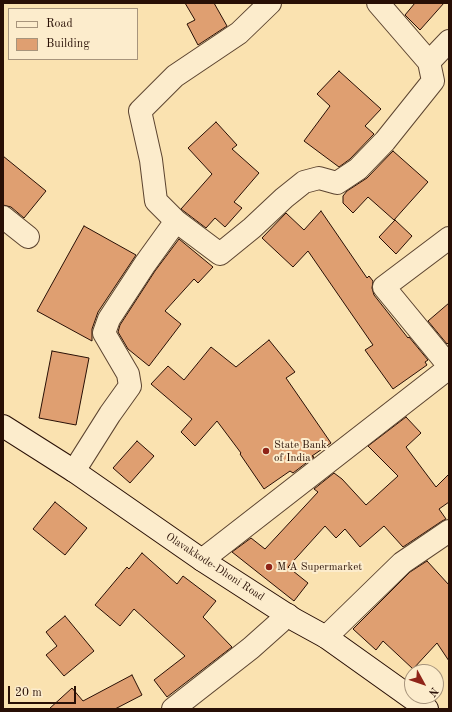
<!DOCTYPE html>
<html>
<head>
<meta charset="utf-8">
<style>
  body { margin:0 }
  #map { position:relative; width:452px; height:712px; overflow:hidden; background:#fae2b0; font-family:"Old Standard TT",serif }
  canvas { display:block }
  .frame { position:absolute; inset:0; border:4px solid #280f05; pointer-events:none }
  .legend { position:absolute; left:8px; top:8px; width:130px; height:52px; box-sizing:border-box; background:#fceccc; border:1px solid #a7947c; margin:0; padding:5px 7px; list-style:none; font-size:12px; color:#280f05 }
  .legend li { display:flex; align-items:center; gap:8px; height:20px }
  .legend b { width:20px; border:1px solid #a7947c }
  .north { position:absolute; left:404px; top:664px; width:40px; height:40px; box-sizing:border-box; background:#fceccc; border:1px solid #a7947c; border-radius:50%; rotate:130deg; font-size:11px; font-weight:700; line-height:16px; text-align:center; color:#280f05 }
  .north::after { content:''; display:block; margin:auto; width:14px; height:18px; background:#8f2418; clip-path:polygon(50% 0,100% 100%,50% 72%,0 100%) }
  .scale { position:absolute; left:8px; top:686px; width:68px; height:18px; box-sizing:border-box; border:2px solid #280f05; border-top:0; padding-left:5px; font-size:12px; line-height:14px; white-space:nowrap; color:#280f05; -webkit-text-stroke:3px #fceccc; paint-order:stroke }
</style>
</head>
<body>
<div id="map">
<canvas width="452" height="712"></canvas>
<div class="frame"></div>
<ul class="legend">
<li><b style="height:5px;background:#fceccc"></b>Road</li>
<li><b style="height:11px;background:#df9f71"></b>Building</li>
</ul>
<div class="north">N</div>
<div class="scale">20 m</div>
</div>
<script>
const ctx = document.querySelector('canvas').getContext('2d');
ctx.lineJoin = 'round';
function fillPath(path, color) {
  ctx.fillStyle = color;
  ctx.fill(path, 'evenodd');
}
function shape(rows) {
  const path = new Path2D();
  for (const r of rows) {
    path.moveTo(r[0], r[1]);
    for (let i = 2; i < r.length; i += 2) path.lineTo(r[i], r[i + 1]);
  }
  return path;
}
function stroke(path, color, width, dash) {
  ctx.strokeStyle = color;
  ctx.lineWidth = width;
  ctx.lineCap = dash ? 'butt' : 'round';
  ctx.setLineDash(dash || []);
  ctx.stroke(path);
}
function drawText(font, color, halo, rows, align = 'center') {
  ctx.font = font + ' "Old Standard TT",serif';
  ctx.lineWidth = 4;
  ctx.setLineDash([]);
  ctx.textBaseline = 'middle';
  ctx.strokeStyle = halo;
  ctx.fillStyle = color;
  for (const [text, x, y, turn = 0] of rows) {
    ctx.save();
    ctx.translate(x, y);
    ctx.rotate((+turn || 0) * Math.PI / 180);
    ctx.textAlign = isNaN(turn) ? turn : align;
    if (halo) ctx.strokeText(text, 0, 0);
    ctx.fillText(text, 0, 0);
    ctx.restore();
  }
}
const building = shape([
  [185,3,214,3,227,26,198,45,187,24,195,20,185,3],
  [415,3,444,3,420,30,405,15,415,3],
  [339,71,381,109,365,126,374,134,350,159,339,167,304,141,330,106,317,94,339,71],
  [216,122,237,145,232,149,259,173,234,202,242,208,225,227,215,218,206,228,181,209,212,174,188,148,216,122],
  [393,151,428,182,394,220,368,197,353,213,343,203,343,196,347,191,367,178,393,151],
  [3,156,46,191,24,218,11,207,3,205,3,156],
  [321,211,367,278,369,276,373,281,372,288,374,295,408,338,409,337,428,360,425,362,427,365,393,389,365,350,373,345,308,251,293,267,262,238,286,213,304,230,321,211],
  [395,220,412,236,396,254,379,237,395,220],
  [84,226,136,255,98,312,92,329,92,341,37,311,84,226],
  [179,239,213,267,198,283,194,279,165,311,181,324,149,366,128,349,118,332,120,325,155,271,179,239],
  [449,303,449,342,447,344,428,321,449,303],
  [269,340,295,372,286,378,331,443,312,456,314,457,293,473,290,471,264,489,240,454,241,453,217,421,195,446,181,432,192,419,151,384,168,366,184,380,211,347,236,367,269,340],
  [52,351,89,358,76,425,39,418,52,351],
  [406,417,421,433,406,447,436,487,449,474,449,502,439,509,446,519,442,521,403,547,384,526,360,547,345,529,336,538,325,526,288,567,308,583,294,601,232,552,251,538,265,549,318,492,314,489,334,473,342,479,366,505,398,476,368,446,406,417],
  [137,441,154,456,130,483,113,468,137,441],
  [55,502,87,528,65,555,33,529,55,502],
  [142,553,177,584,183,576,216,601,203,617,232,647,167,697,154,680,185,656,134,609,120,626,95,605,127,567,129,569,142,553],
  [427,561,449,585,449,661,437,643,413,669,383,641,376,650,353,629,410,572,427,561],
  [65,616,94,651,64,676,46,655,57,646,46,632,65,616],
  [132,675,142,695,115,709,49,709,72,688,83,701,132,675]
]);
fillPath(building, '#df9f71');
stroke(building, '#280f05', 1);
const street = shape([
  [429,62,449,41],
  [3,217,28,237],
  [176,221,220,254,252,228,284,198,304,182,319,178,337,183,358,169,385,141,433,81,429,62,378,3],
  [449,238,384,287,449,366],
  [74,471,110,414,130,386,128,374,104,333,109,319,145,264,176,221,156,201,151,160,140,111,175,76,239,33,270,3],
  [202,560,449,368],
  [326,637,402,563,449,531],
  [173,709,251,648,288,615]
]);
const secondary = shape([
  [3,426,74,471,202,560,295,620,326,637,427,709]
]);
stroke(street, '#5c4430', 24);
stroke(secondary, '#280f05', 24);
stroke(street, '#fceccc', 22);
stroke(secondary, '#fceccc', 22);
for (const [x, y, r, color] of [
  [266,451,4,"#8f2418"],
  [269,567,4,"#8f2418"]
]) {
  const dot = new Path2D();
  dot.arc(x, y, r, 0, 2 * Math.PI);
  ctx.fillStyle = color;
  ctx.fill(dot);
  stroke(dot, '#fceccc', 1.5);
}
drawText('11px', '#280f05', '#fceccc', [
  ["State Bank",274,445],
  ["of India",274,458],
  ["M A Supermarket",277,567]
], 'left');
drawText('11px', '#280f05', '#fceccc', [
  ["Olavakkode-Dhoni Road",215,567,33]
]);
</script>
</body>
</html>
